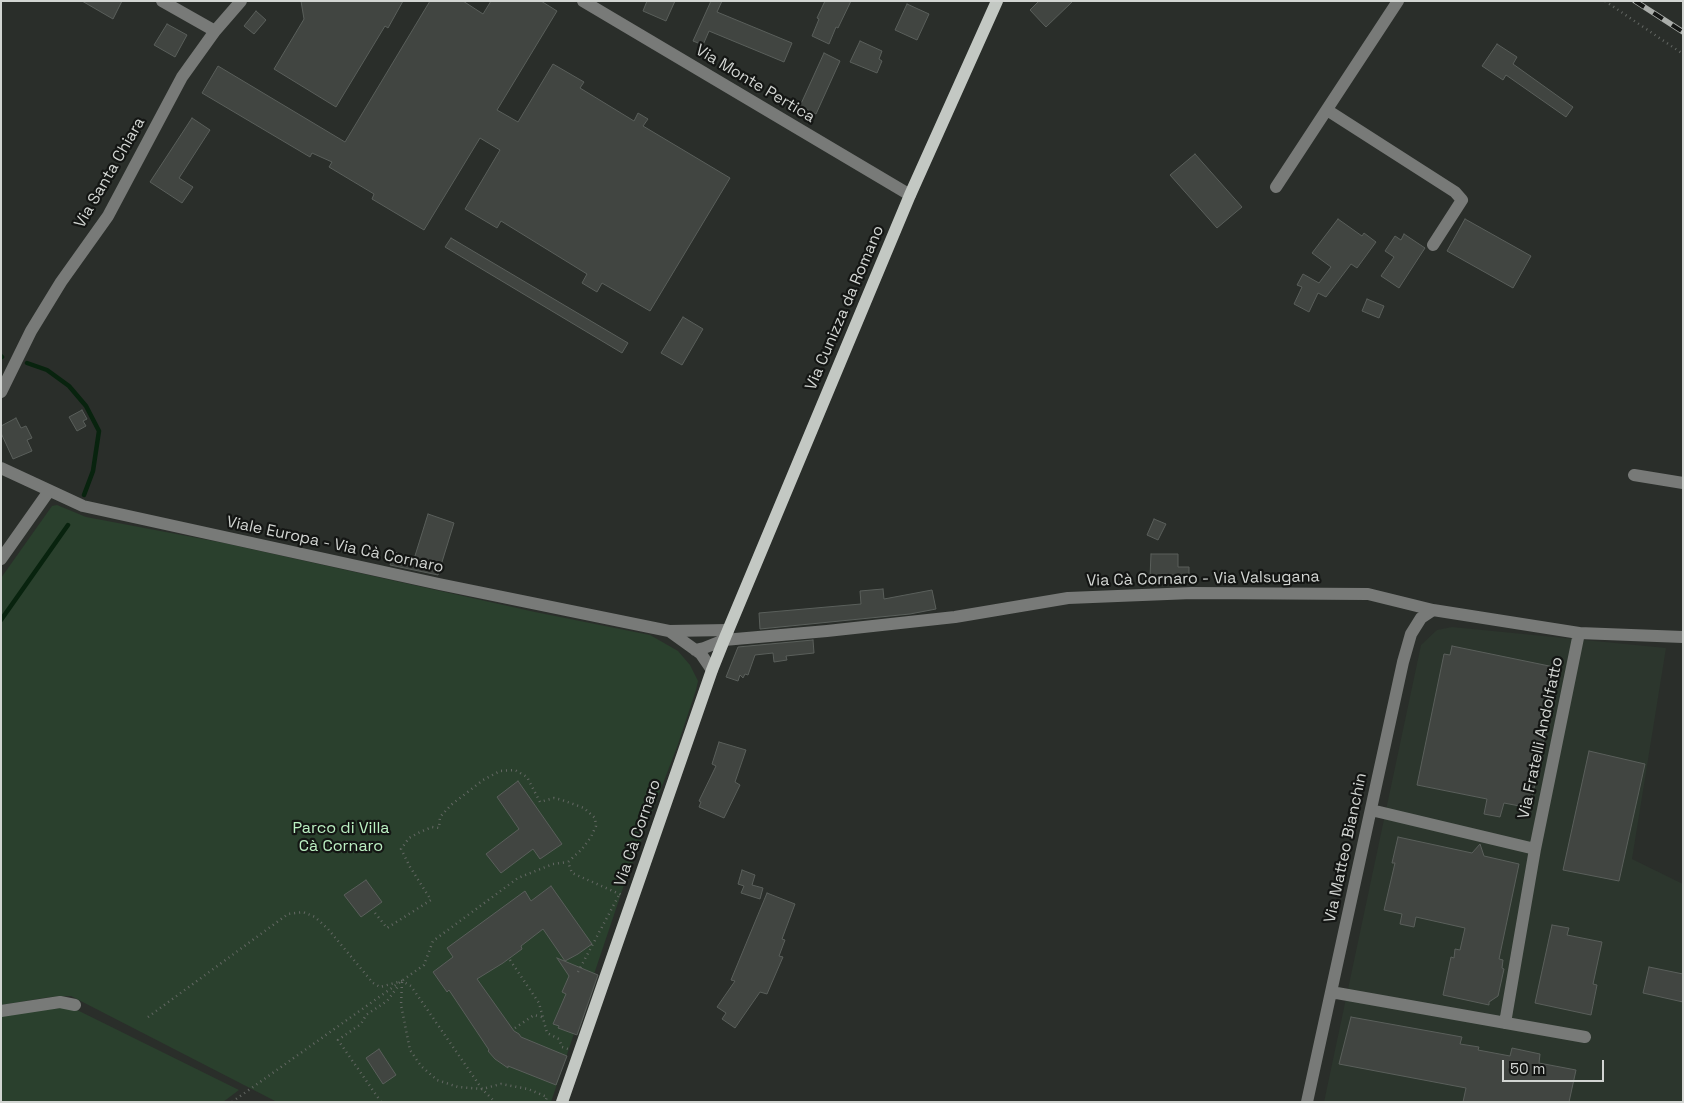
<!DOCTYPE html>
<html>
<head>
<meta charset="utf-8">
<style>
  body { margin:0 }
  #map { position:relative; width:1684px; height:1103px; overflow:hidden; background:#2a2e2a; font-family:"Space Grotesk",sans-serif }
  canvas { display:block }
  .frame { position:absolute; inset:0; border:2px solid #d2d5d2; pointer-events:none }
  .scale { position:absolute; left:1502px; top:1060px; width:102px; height:22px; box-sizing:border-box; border:2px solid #d2d5d2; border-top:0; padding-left:6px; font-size:15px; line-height:18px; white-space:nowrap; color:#d2d5d2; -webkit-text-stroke:4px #141614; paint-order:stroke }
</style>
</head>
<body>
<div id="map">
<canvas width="1684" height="1103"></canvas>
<div class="frame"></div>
<div class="scale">50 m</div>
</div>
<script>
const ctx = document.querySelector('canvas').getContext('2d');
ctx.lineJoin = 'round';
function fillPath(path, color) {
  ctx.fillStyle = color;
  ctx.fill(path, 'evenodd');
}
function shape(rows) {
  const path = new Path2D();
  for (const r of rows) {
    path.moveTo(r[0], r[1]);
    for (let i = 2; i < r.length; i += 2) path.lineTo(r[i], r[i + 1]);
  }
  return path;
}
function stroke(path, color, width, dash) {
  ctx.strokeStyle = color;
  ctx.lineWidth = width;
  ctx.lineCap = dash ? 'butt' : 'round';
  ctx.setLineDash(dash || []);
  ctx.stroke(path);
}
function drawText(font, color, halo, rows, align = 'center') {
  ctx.font = font + ' "Space Grotesk",sans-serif';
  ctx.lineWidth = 4.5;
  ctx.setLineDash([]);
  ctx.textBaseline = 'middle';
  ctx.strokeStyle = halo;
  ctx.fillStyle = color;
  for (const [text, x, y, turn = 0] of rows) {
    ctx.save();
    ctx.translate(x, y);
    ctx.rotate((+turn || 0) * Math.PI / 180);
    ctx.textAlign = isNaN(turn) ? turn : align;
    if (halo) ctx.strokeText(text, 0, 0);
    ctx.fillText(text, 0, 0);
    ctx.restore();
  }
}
fillPath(shape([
  [1452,627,1666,648,1632,859,1683,884,1683,1102,1324,1102,1421,645,1437,630]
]), '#2c362d');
fillPath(shape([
  [57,505,86,517,224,543,535,612,650,635,678,651,690,665,698,681,696,690,677,747,624,885,551,1102,277,1102,71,996,50,997,1,1005,1,578,52,506],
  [71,1007,239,1090,223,1102,1,1102,1,1014]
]), '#2a402d');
stroke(shape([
  [1,356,2,357],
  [27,363,47,370,69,386,86,406,99,431,93,471,84,495],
  [1,620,68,525]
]), '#08230e', 4.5);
const building = shape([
  [82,1,122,1,113,19,82,1],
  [301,1,403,1,388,28,385,26,336,107,274,69,304,19,301,1],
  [430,1,463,1,483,14,491,1,541,1,557,11,497,110,518,122,553,64,584,82,580,88,634,121,638,113,648,119,643,126,730,178,650,311,602,283,597,292,582,283,587,274,501,221,497,228,465,209,500,150,480,138,424,230,372,199,374,194,329,167,332,162,312,153,310,157,202,93,218,66,345,142,430,1],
  [647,1,675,1,666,21,643,11,647,1],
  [711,1,722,1,717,12,792,43,784,62,709,31,703,45,693,41,711,1],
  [825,1,851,1,838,28,836,27,829,44,812,36,819,19,817,18,825,1],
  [1039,1,1073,1,1046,27,1030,10,1039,1],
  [907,4,929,14,917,40,895,30,907,4],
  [256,11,266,20,254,34,244,26,256,11],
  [167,24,187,35,175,57,154,45,167,24],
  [860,41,882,51,879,59,882,61,877,73,850,62,860,41],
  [1497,44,1517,57,1513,64,1573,107,1566,117,1506,75,1503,80,1482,66,1497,44],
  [824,53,840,61,816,114,800,106,824,53],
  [192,118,210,130,179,178,193,187,182,203,150,182,192,118],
  [1195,154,1242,207,1217,228,1170,175,1195,154],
  [1338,219,1362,236,1364,233,1376,242,1357,268,1351,264,1326,297,1318,293,1309,312,1294,304,1302,287,1297,285,1303,274,1319,283,1331,267,1312,253,1338,219],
  [1465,219,1531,256,1513,288,1447,251,1465,219],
  [1404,234,1425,248,1399,288,1381,276,1394,257,1385,251,1395,236,1401,240,1404,234],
  [451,238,628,343,622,353,445,247,451,238],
  [1367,299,1384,306,1379,318,1362,311,1367,299],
  [683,317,703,329,682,365,661,353,683,317],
  [82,410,87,419,83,421,86,426,77,431,69,417,82,410],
  [16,418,21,428,26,426,32,438,27,440,32,451,13,459,1,433,1,426,16,418],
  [428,514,454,523,438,575,390,565,394,552,414,559,428,514],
  [1154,519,1166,524,1158,540,1147,535,1154,519],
  [1151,554,1178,554,1178,567,1189,567,1189,578,1150,577,1151,554],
  [883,589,884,599,932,590,936,609,910,614,760,629,759,613,861,604,860,591,883,589],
  [813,640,814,653,786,656,787,660,774,662,773,653,755,655,748,675,745,674,743,678,740,675,738,681,726,677,738,647,813,640],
  [1452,646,1559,668,1530,808,1504,803,1500,817,1484,814,1487,799,1417,785,1444,654,1450,655,1452,646],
  [719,742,746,750,735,782,740,785,724,818,699,807,701,802,699,801,716,766,712,764,719,742],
  [1589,751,1645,764,1619,881,1563,870,1589,751],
  [518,781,562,844,540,859,533,849,501,873,486,854,519,829,497,797,518,781],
  [1398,837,1472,853,1480,844,1484,856,1519,864,1499,959,1503,960,1502,968,1504,969,1498,996,1489,1002,1489,1005,1443,995,1451,957,1454,958,1455,949,1460,950,1465,928,1416,917,1414,927,1400,924,1402,914,1384,910,1395,863,1392,863,1398,837],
  [742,870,755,875,752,885,763,888,760,899,741,893,744,886,738,884,742,870],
  [366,880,382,902,361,917,344,895,366,880],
  [551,886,592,944,578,954,565,961,543,929,521,946,522,949,503,963,477,979,514,1031,519,1034,521,1037,567,1056,556,1085,508,1066,508,1068,495,1059,488,1051,489,1050,449,990,447,992,433,972,453,957,447,948,525,891,531,901,551,886],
  [767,893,795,904,782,939,785,940,779,956,783,957,767,994,760,992,735,1028,722,1019,726,1013,717,1007,735,981,731,980,767,893],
  [1552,925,1569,928,1567,935,1602,942,1593,984,1597,985,1591,1015,1535,1003,1552,925],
  [557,958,598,975,577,1035,558,1028,559,1026,553,1024,566,994,562,992,569,976,557,958],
  [1649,967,1683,974,1683,1002,1643,993,1649,967],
  [1351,1017,1462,1037,1460,1044,1479,1047,1478,1050,1510,1056,1512,1048,1540,1054,1539,1063,1576,1070,1569,1102,1463,1102,1466,1088,1339,1064,1351,1017],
  [379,1049,396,1075,383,1084,366,1058,379,1049]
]);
fillPath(building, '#414541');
stroke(building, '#5a5f5b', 1);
stroke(shape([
  [1605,1,1683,54],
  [375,913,387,928,431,900,410,867,401,849,409,838,420,832,432,827,439,828,440,817,451,805,483,780,500,771,515,770,527,777,540,802,554,798,562,800,584,808,595,818,596,826,591,837,582,849,568,862,572,873,622,895],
  [510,960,539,1003,547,1033,559,1039,562,1047,568,1049],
  [578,972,619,895],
  [402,982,401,1005,410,1050,421,1066,437,1080,458,1087,482,1089,501,1084,528,1089,547,1097,545,1102],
  [148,1017,288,914,303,912,315,917,328,929,373,983,380,987,402,981,411,986,482,1089,495,1102],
  [515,1028,534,1015,542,1017],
  [232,1102,424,965,433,941,518,878,553,864,568,862],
  [381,1102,338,1040,361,1024,366,1015,387,1001,399,985]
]), '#646864', 2.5, [1, 4]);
stroke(shape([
  [162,1,215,31],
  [583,1,910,195],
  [1327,110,1455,192,1462,200,1433,245],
  [1276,187,1398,1],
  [1,392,31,331,61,282,108,216,182,77,215,31,241,1],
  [1,468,83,506,439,584,669,631,728,630],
  [1634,475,1683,483],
  [1,559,49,491],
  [669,631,701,654,712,670],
  [695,650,704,648,724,640,827,631,955,617,1068,598,1192,593,1368,594,1433,610,1579,633,1683,637],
  [1371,810,1535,849],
  [1331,992,1585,1037],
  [1,1011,60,1002,75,1005],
  [1505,1023,1535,849,1579,633],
  [1307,1102,1403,662,1411,634,1421,618,1433,610]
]), '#787a78', 12);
stroke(shape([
  [562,1102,712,670,724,640,910,195,997,1]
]), '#c3c8c3', 12);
const rail = shape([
  [1635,1,1683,32]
]);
stroke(rail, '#abaeab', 5.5);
stroke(rail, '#141614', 4, [11]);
drawText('16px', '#d2d5d2', '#141614', [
  ["Via Monte Pertica",755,84,31],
  ["Via Santa Chiara",110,173,-60],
  ["Via Cunizza da Romano",845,308,-67],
  ["Viale Europa - Via Cà Cornaro",335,545,12],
  ["Via Cà Cornaro - Via Valsugana",1203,579,-1],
  ["Via Fratelli Andolfatto",1541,738,-78],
  ["Via Cà Cornaro",638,833,-71],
  ["Via Matteo Bianchin",1346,848,-78]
]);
drawText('16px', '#bbefc2', '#141614', [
  ["Parco di Villa",341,829],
  ["Cà Cornaro",341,847]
]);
</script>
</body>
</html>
